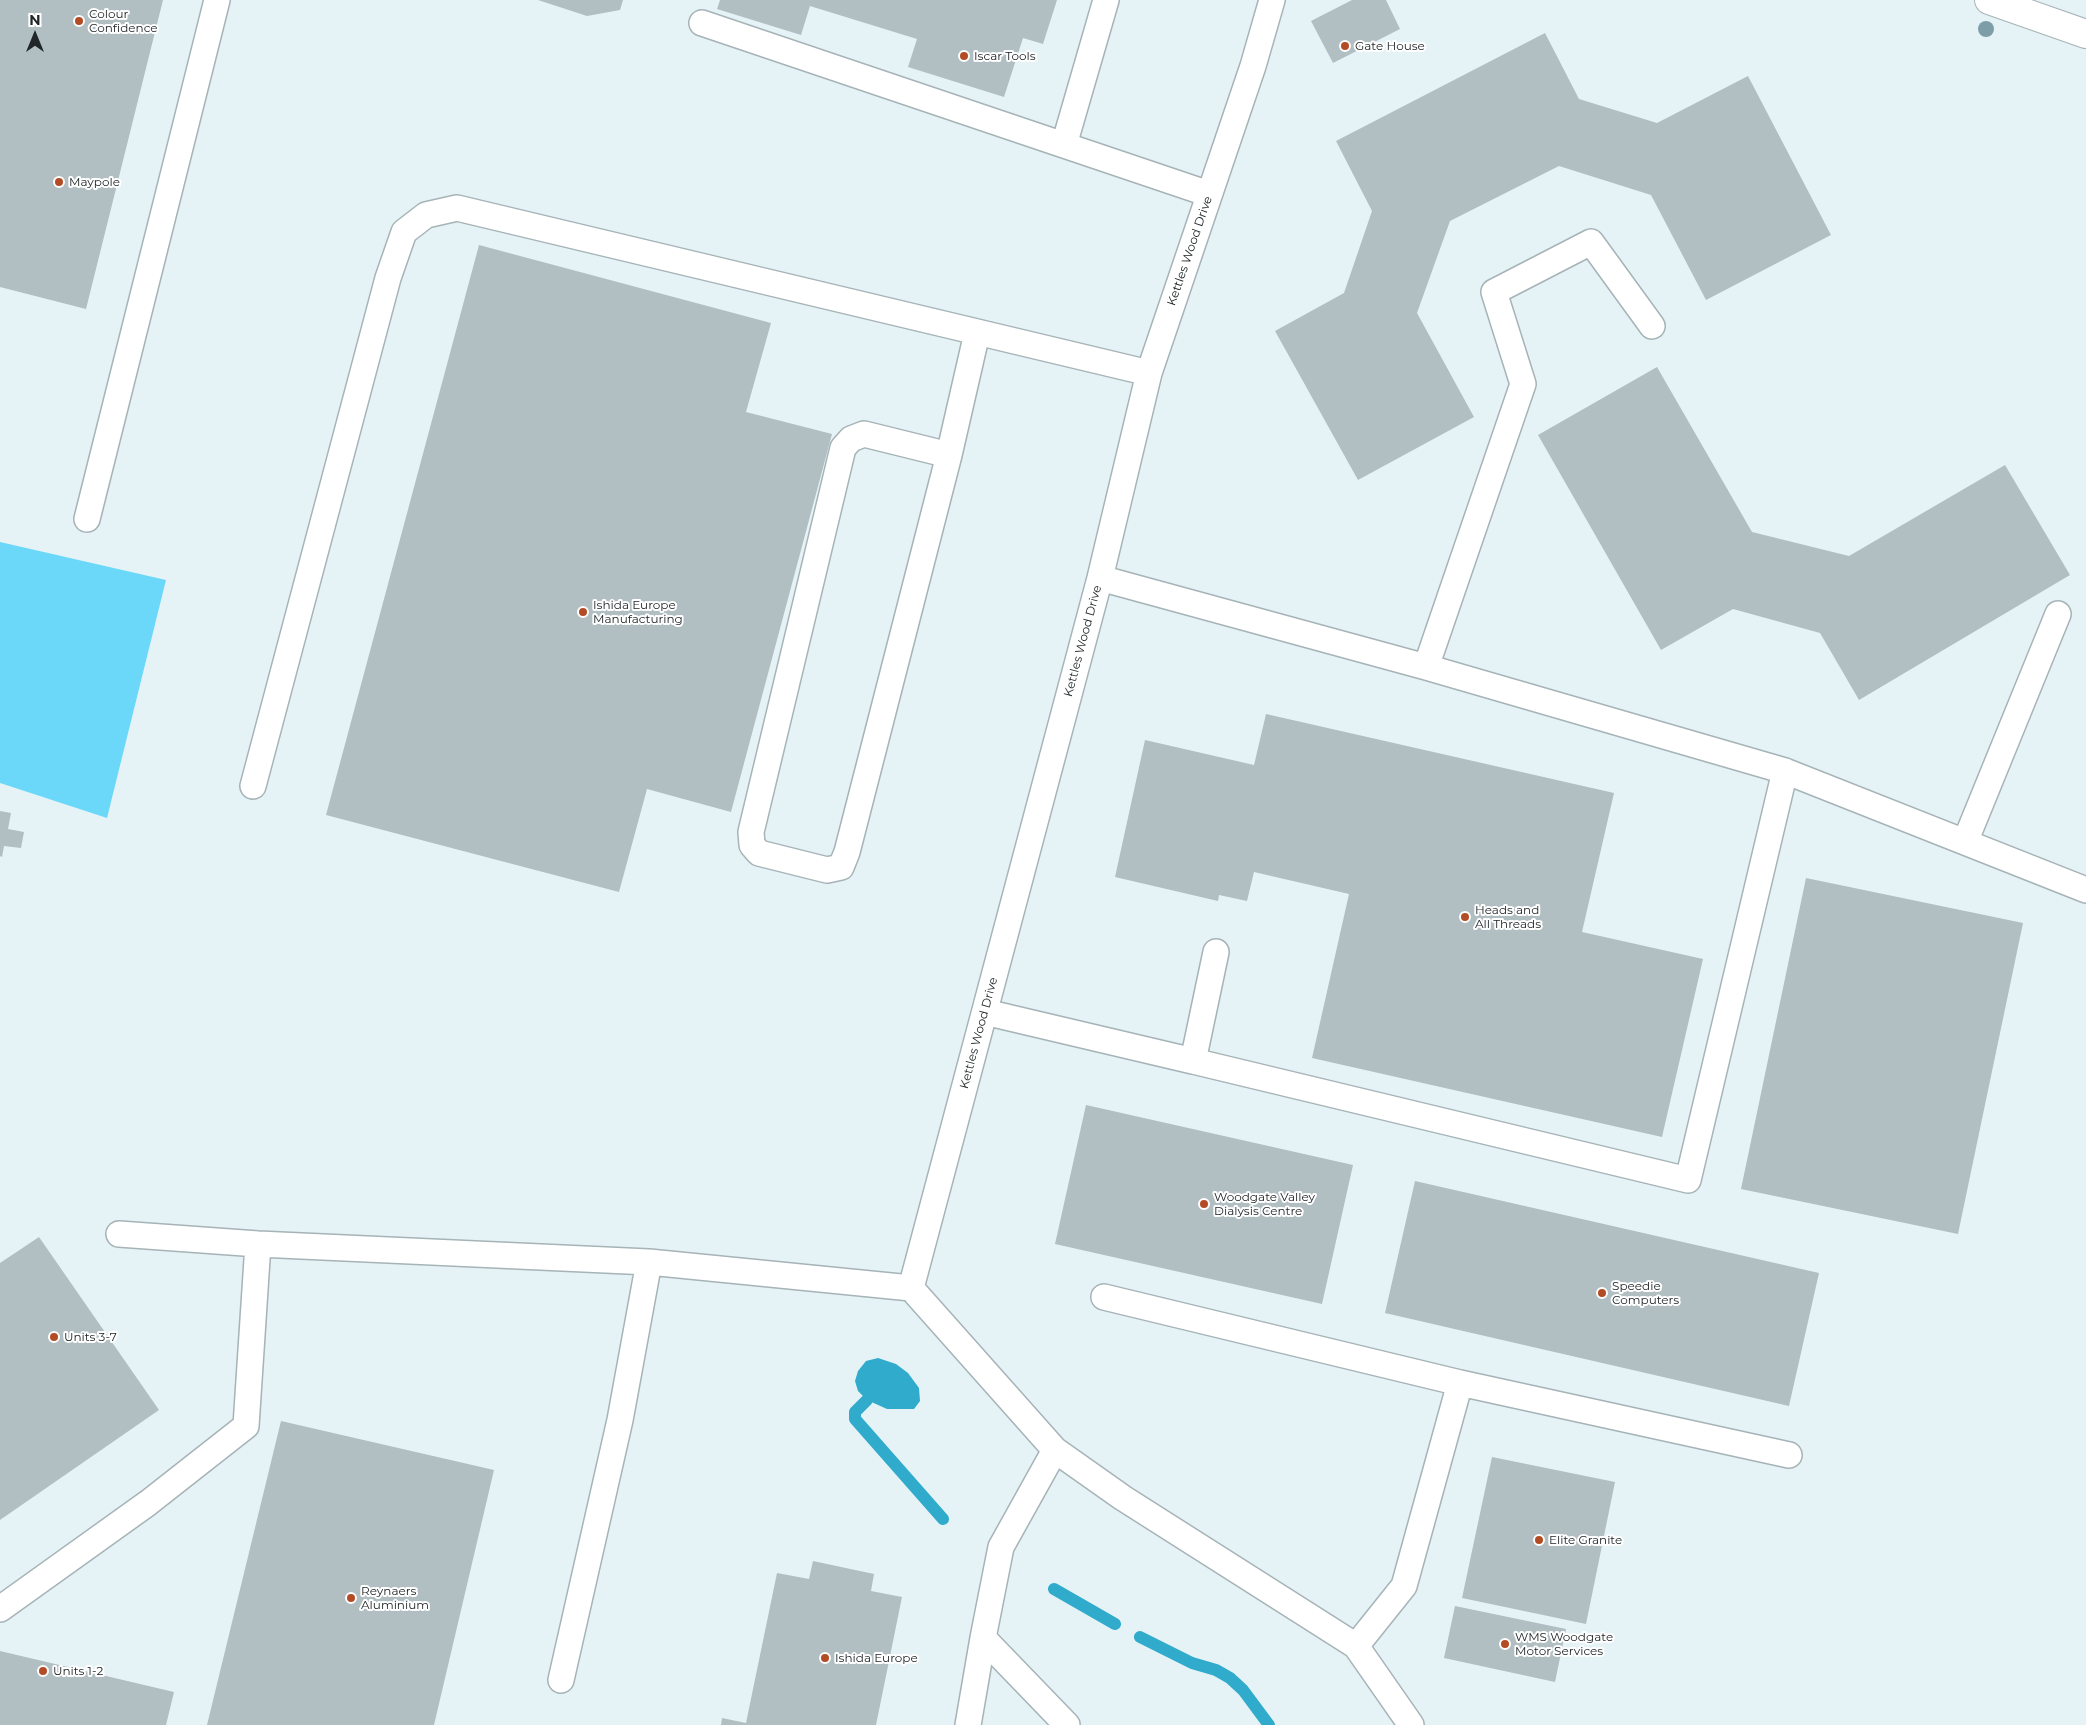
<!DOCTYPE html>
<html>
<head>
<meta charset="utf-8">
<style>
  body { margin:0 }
  #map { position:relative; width:2086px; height:1725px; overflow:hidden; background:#e5f3f7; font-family:Montserrat,sans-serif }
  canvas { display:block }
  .north { position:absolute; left:10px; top:10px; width:50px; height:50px; -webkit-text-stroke:4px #fff; paint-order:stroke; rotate:0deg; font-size:14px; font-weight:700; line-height:20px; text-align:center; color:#212628 }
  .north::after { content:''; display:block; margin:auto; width:18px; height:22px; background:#212628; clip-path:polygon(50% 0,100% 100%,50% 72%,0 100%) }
</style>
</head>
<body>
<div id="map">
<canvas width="2086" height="1725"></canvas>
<div class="north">N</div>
</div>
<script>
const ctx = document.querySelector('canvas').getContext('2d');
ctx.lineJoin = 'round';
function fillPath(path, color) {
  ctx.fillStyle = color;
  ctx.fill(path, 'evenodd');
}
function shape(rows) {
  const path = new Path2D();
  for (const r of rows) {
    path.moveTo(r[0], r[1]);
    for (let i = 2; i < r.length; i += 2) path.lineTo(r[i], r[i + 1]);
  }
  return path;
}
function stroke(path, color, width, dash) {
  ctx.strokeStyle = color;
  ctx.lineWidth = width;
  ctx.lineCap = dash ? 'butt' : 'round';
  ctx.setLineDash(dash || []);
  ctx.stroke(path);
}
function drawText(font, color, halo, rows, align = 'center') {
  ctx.font = font + ' Montserrat,sans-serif';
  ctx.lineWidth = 4;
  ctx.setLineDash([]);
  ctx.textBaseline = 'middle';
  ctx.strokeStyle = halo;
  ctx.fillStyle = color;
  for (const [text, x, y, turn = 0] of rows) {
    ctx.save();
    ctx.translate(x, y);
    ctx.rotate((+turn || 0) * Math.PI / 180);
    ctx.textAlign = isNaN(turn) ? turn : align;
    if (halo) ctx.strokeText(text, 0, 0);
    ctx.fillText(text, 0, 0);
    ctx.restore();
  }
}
fillPath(shape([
  [0,542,166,580,107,818,0,783]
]), '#6cd8f9');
fillPath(shape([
  [878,1358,896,1364,908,1373,919,1388,920,1401,914,1409,887,1409,867,1400,858,1391,855,1381,858,1371,866,1361]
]), '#30abcc');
stroke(shape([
  [867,1400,855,1412,855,1419,943,1519],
  [1054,1589,1115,1624],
  [1140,1637,1192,1663,1216,1670,1230,1678,1243,1690,1269,1725]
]), '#30abcc', 12);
fillPath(shape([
  [0,0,163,0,86,309,0,287],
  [538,0,623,0,620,10,587,16],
  [720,0,1057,0,1043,44,1023,38,1004,97,908,67,917,39,810,6,801,35,717,9],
  [1352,0,1386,0,1400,29,1333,63,1311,21],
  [1545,33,1579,99,1657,123,1748,76,1831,235,1706,300,1651,195,1559,166,1450,221,1417,313,1474,417,1358,480,1275,331,1344,293,1372,211,1336,141],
  [479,245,771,323,746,412,832,434,731,812,647,789,619,892,326,815],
  [1657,367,1752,532,1849,556,2005,465,2070,575,1859,700,1820,633,1733,609,1661,650,1538,435],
  [1266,714,1614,793,1582,932,1703,959,1662,1137,1312,1058,1349,894,1254,872,1247,901,1219,895,1218,901,1115,877,1145,740,1254,765],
  [0,811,11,813,8,829,24,832,21,848,4,846,2,857,0,856],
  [1806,878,2023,923,1958,1234,1741,1189],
  [1086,1105,1353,1165,1322,1304,1055,1244],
  [1415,1181,1819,1273,1789,1406,1385,1313],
  [39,1237,159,1410,0,1520,0,1263],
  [281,1421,494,1470,434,1725,207,1725],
  [1492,1457,1615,1482,1586,1624,1462,1598],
  [813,1561,874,1574,871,1591,902,1597,876,1725,721,1725,722,1718,746,1723,777,1573,809,1579],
  [1455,1606,1566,1629,1555,1682,1444,1658],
  [0,1651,174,1692,166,1725,0,1725]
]), '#b1bec2');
const lane = shape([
  [702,23,1209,194],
  [1064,145,1106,0],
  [949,455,864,434,851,439,843,448,751,832,752,845,759,853,827,870,841,867,847,852,949,455,977,333],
  [87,519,217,0],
  [1100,578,1426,667,1785,771,2086,890],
  [1426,667,1523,384,1494,292,1591,242,1652,326],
  [253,786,388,278,404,232,426,215,457,208,1149,373],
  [1965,842,2058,614],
  [985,1012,1193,1061,1216,952],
  [1193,1061,1688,1180,1785,771],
  [119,1234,258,1244,649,1262,911,1288,1055,1450,1123,1498,1356,1646,1411,1725],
  [911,1288,1100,578,1149,373,1253,66,1272,0],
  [1104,1297,1460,1383],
  [0,1609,148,1503,246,1426,258,1244],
  [983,1638,1067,1725],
  [1356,1646,1404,1586,1460,1383,1789,1455],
  [561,1680,620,1420,649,1262],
  [968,1725,983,1638,1001,1547,1055,1450]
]);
const secondary = shape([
  [1989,0,2086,34]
]);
stroke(lane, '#a6b3b7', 28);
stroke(secondary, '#a6b3b7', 30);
stroke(lane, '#fff', 25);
stroke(secondary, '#fff', 28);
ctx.fillStyle = '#7d9ea8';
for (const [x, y] of [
  [1986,29]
]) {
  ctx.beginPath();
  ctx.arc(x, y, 8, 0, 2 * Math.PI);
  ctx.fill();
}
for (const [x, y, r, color] of [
  [79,21,5,"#b34c24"],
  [1345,46,5,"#b34c24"],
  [964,56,5,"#b34c24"],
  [59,182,5,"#b34c24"],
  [583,612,5,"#b34c24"],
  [1465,917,5,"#b34c24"],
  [1204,1204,5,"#b34c24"],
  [1602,1293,5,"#b34c24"],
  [54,1337,5,"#b34c24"],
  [1539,1540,5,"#b34c24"],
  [351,1598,5,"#b34c24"],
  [1505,1644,5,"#b34c24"],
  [825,1658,5,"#b34c24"],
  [43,1671,5,"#b34c24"]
]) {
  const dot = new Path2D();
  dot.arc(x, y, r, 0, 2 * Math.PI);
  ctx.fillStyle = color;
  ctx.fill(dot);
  stroke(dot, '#fff', 2);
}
drawText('12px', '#212628', '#fff', [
  ["Colour",89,14],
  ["Confidence",89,28],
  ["Gate House",1355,46],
  ["Iscar Tools",974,56],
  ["Maypole",69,182],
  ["Ishida Europe",593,605],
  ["Manufacturing",593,619],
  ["Heads and",1475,910],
  ["All Threads",1475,924],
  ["Woodgate Valley",1214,1197],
  ["Dialysis Centre",1214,1211],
  ["Speedie",1612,1286],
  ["Computers",1612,1300],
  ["Units 3-7",64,1337],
  ["Elite Granite",1549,1540],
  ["Reynaers",361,1591],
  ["Aluminium",361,1605],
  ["WMS Woodgate",1515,1637],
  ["Motor Services",1515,1651],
  ["Ishida Europe",835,1658],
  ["Units 1-2",53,1671]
], 'left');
drawText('12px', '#212628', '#fff', [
  ["Kettles Wood Drive",1190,251,-71],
  ["Kettles Wood Drive",1083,641,-75],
  ["Kettles Wood Drive",979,1033,-75]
]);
</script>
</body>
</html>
